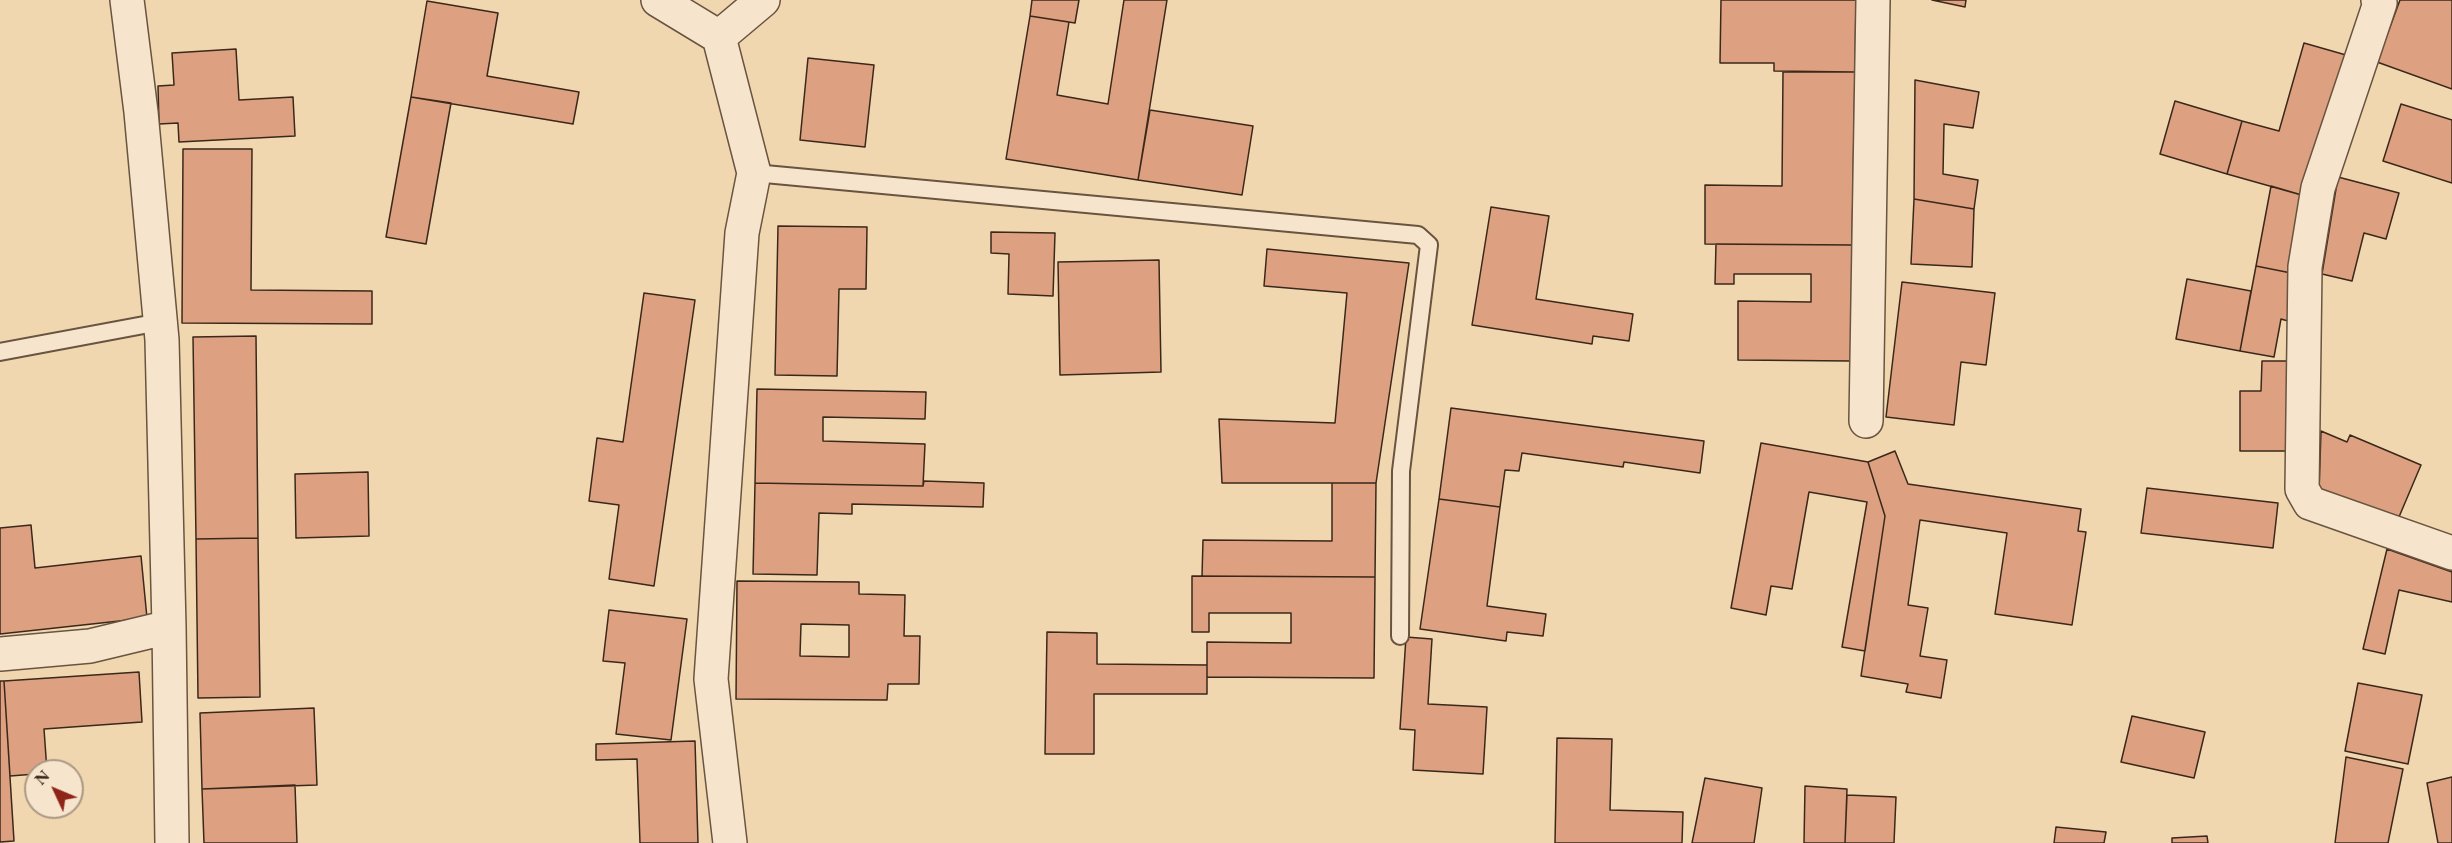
<!DOCTYPE html>
<html>
<head>
<meta charset="utf-8">
<style>
	body { margin:0 }
	#map { position:relative; width:2452px; height:843px; overflow:hidden; background:#f1d7b0; font-family:"EB Garamond",serif }
	canvas { display:block }
	.north { position:absolute; left:24px; top:759px; width:60px; height:60px; box-sizing:border-box; background:#f6e5cc; border:2px solid #ab9985; border-radius:50%; rotate:314deg; font-size:16px; font-weight:700; line-height:24px; text-align:center; color:#3a281a }
	.north::after { content:''; display:block; margin:auto; width:21px; height:27px; background:#8f2418; clip-path:polygon(50% 0,100% 100%,50% 72%,0 100%) }
</style>
</head>
<body>
<div id="map">
<canvas width="2452" height="843"></canvas>
<div class="north">N</div>
</div>
<script>
const ctx = document.querySelector('canvas').getContext('2d');
ctx.lineJoin = 'round';
function paint(path, color) {
  ctx.fillStyle = color;
  ctx.fill(path, 'evenodd');
}
function strokePath(path, color, width, dash) {
  ctx.strokeStyle = color;
  ctx.lineWidth = width;
  ctx.lineCap = dash ? 'butt' : 'round';
  ctx.setLineDash(dash || []);
  ctx.stroke(path);
}
const building = new Path2D(`
	M1032,0H1079L1075,23L1030,16Z
	M1124,0H1167L1138,180L1006,159L1030,16L1069,22L1057,95L1108,104Z
	M1721,0H1856L1855,72L1774,71V63H1720Z
	M1932,0H1966L1965,7Z
	M2400,0H2452V89L2377,62Z
	M427,1L498,13L487,76L579,92L573,124L411,97Z
	M2304,43L2346,55L2305,196L2227,174L2242,121L2279,131Z
	M236,49L239,100L293,97L295,136L179,142L178,123L159,124L158,86L174,85L172,53Z
	M808,58L874,65L865,147L800,140Z
	M1783,72H1855L1852,245L1705,244V185L1782,186Z
	M1915,80L1979,92L1973,128L1944,124L1943,174L1978,180L1974,209L1914,199Z
	M411,97L451,103L426,244L386,237Z
	M2175,101L2242,121L2227,174L2160,154Z
	M2401,104L2452,120V183L2383,161Z
	M1150,110L1253,126L1242,195L1138,180Z
	M183,149H252L251,290L372,291V324L182,323Z
	M2338,177L2399,193L2386,239L2364,233L2352,281L2322,274Z
	M2271,186L2305,196L2291,273L2256,266Z
	M1914,199L1974,209L1972,267L1911,264Z
	M1491,207L1549,216L1536,299L1633,314L1629,341L1593,336L1592,344L1472,325Z
	M778,226L867,227L866,289H839L837,376L775,375Z
	M991,232L1055,233L1053,296L1008,294L1009,254L991,253Z
	M1716,244L1852,245L1851,361L1738,360V301L1811,302V274H1734V284H1715Z
	M1267,249L1409,263L1376,483H1222L1219,419L1335,423L1347,293L1264,286Z
	M1159,260L1161,372L1060,375L1058,262Z
	M2256,266L2296,274L2288,321L2281,319L2274,357L2240,351Z
	M2187,279L2251,291L2240,351L2176,339Z
	M1902,282L1995,293L1986,365L1961,362L1954,425L1886,417Z
	M644,293L695,300L654,586L609,579L619,505L589,501L597,438L623,442Z
	M256,336L258,538L196,539L193,337Z
	M2262,361H2294L2293,451H2240V391H2261Z
	M757,389L926,392L925,419L823,417V441L925,444L923,486L755,483Z
	M1451,408L1704,441L1700,473L1624,462L1623,467L1522,453L1519,471L1505,470L1500,507L1439,499Z
	M2321,431L2347,442L2350,435L2421,465L2396,524L2319,491Z
	M1761,443L1868,462L1885,516L1865,651L1842,647L1867,502L1809,492L1792,589L1771,586L1766,615L1731,608Z
	M1895,451L1908,484L2081,509L2078,531L2086,532L2072,625L1995,614L2007,533L1920,520L1908,605L1928,608L1920,656L1947,660L1941,698L1906,692L1908,684L1861,676L1885,516L1868,462Z
	M368,472L369,536L296,538L295,474Z
	M924,481L984,483L983,507L852,504V514L819,513L817,575L753,574L755,483L923,486Z
	M1332,483H1376L1375,577L1202,576L1203,540L1332,541Z
	M2147,488L2278,503L2273,548L2141,533Z
	M1439,499L1500,507L1487,606L1546,614L1543,636L1507,632L1506,641L1420,629Z
	M31,525L35,568L141,556L147,618L0,634V528Z
	M258,538L260,697L198,698L196,539Z
	M2387,549L2452,572V602L2399,590L2385,654L2363,649Z
	M1192,576L1375,577L1374,678L1207,677V642L1291,643V613H1209V632H1192Z
	M737,581L859,582V594L905,595L904,636H920L919,684H888L887,700L736,699ZM801,624L849,625V657L800,656Z
	M609,610L687,619L671,740L616,734L625,663L603,661Z
	M1047,632L1097,633V664L1207,665V694H1094V754H1045Z
	M1406,637L1432,639L1428,704L1487,707L1483,774L1413,770L1415,730L1400,729Z
	M139,672L142,722L44,729L47,771H36V774L10,776L4,681Z
	M0,681H4L14,841L0,842Z
	M2358,683L2422,695L2408,764L2345,751Z
	M314,708L317,785L202,789L200,713Z
	M2132,716L2205,732L2194,778L2121,762Z
	M1557,738L1612,739L1610,810L1683,812L1682,843H1555Z
	M695,741L698,843H640L637,759L596,760V744Z
	M2346,757L2403,769L2388,843H2335Z
	M2452,777V843H2438L2427,783Z
	M1705,778L1762,788L1754,843H1692Z
	M295,785L297,843H204L202,789Z
	M1805,786L1847,789L1845,843H1804Z
	M1847,795L1896,797L1894,843H1845Z
	M2056,827L2106,832L2104,843H2054Z
	M2207,836L2208,843H2172V838Z`);
paint(building, '#dda081');
strokePath(building, '#3a281a', 1.5);
const service = new Path2D(`
	M754,173L1418,235L1429,245L1401,471L1400,636
	M0,352L160,322`);
const minor = new Path2D(`
	M127,0L141,112L162,340L169,627
	M658,0L719,37L754,173L742,233L711,679L730,843
	M2378,0L2380,3L2318,188L2305,267L2302,489L2310,503L2452,553
	M719,37L763,0
	M1866,421L1873,0
	M0,654L90,646L169,627L172,843`);
strokePath(service, '#685440', 20);
strokePath(minor, '#685440', 36);
strokePath(service, '#f6e5cc', 16);
strokePath(minor, '#f6e5cc', 33);
</script>
</body>
</html>
